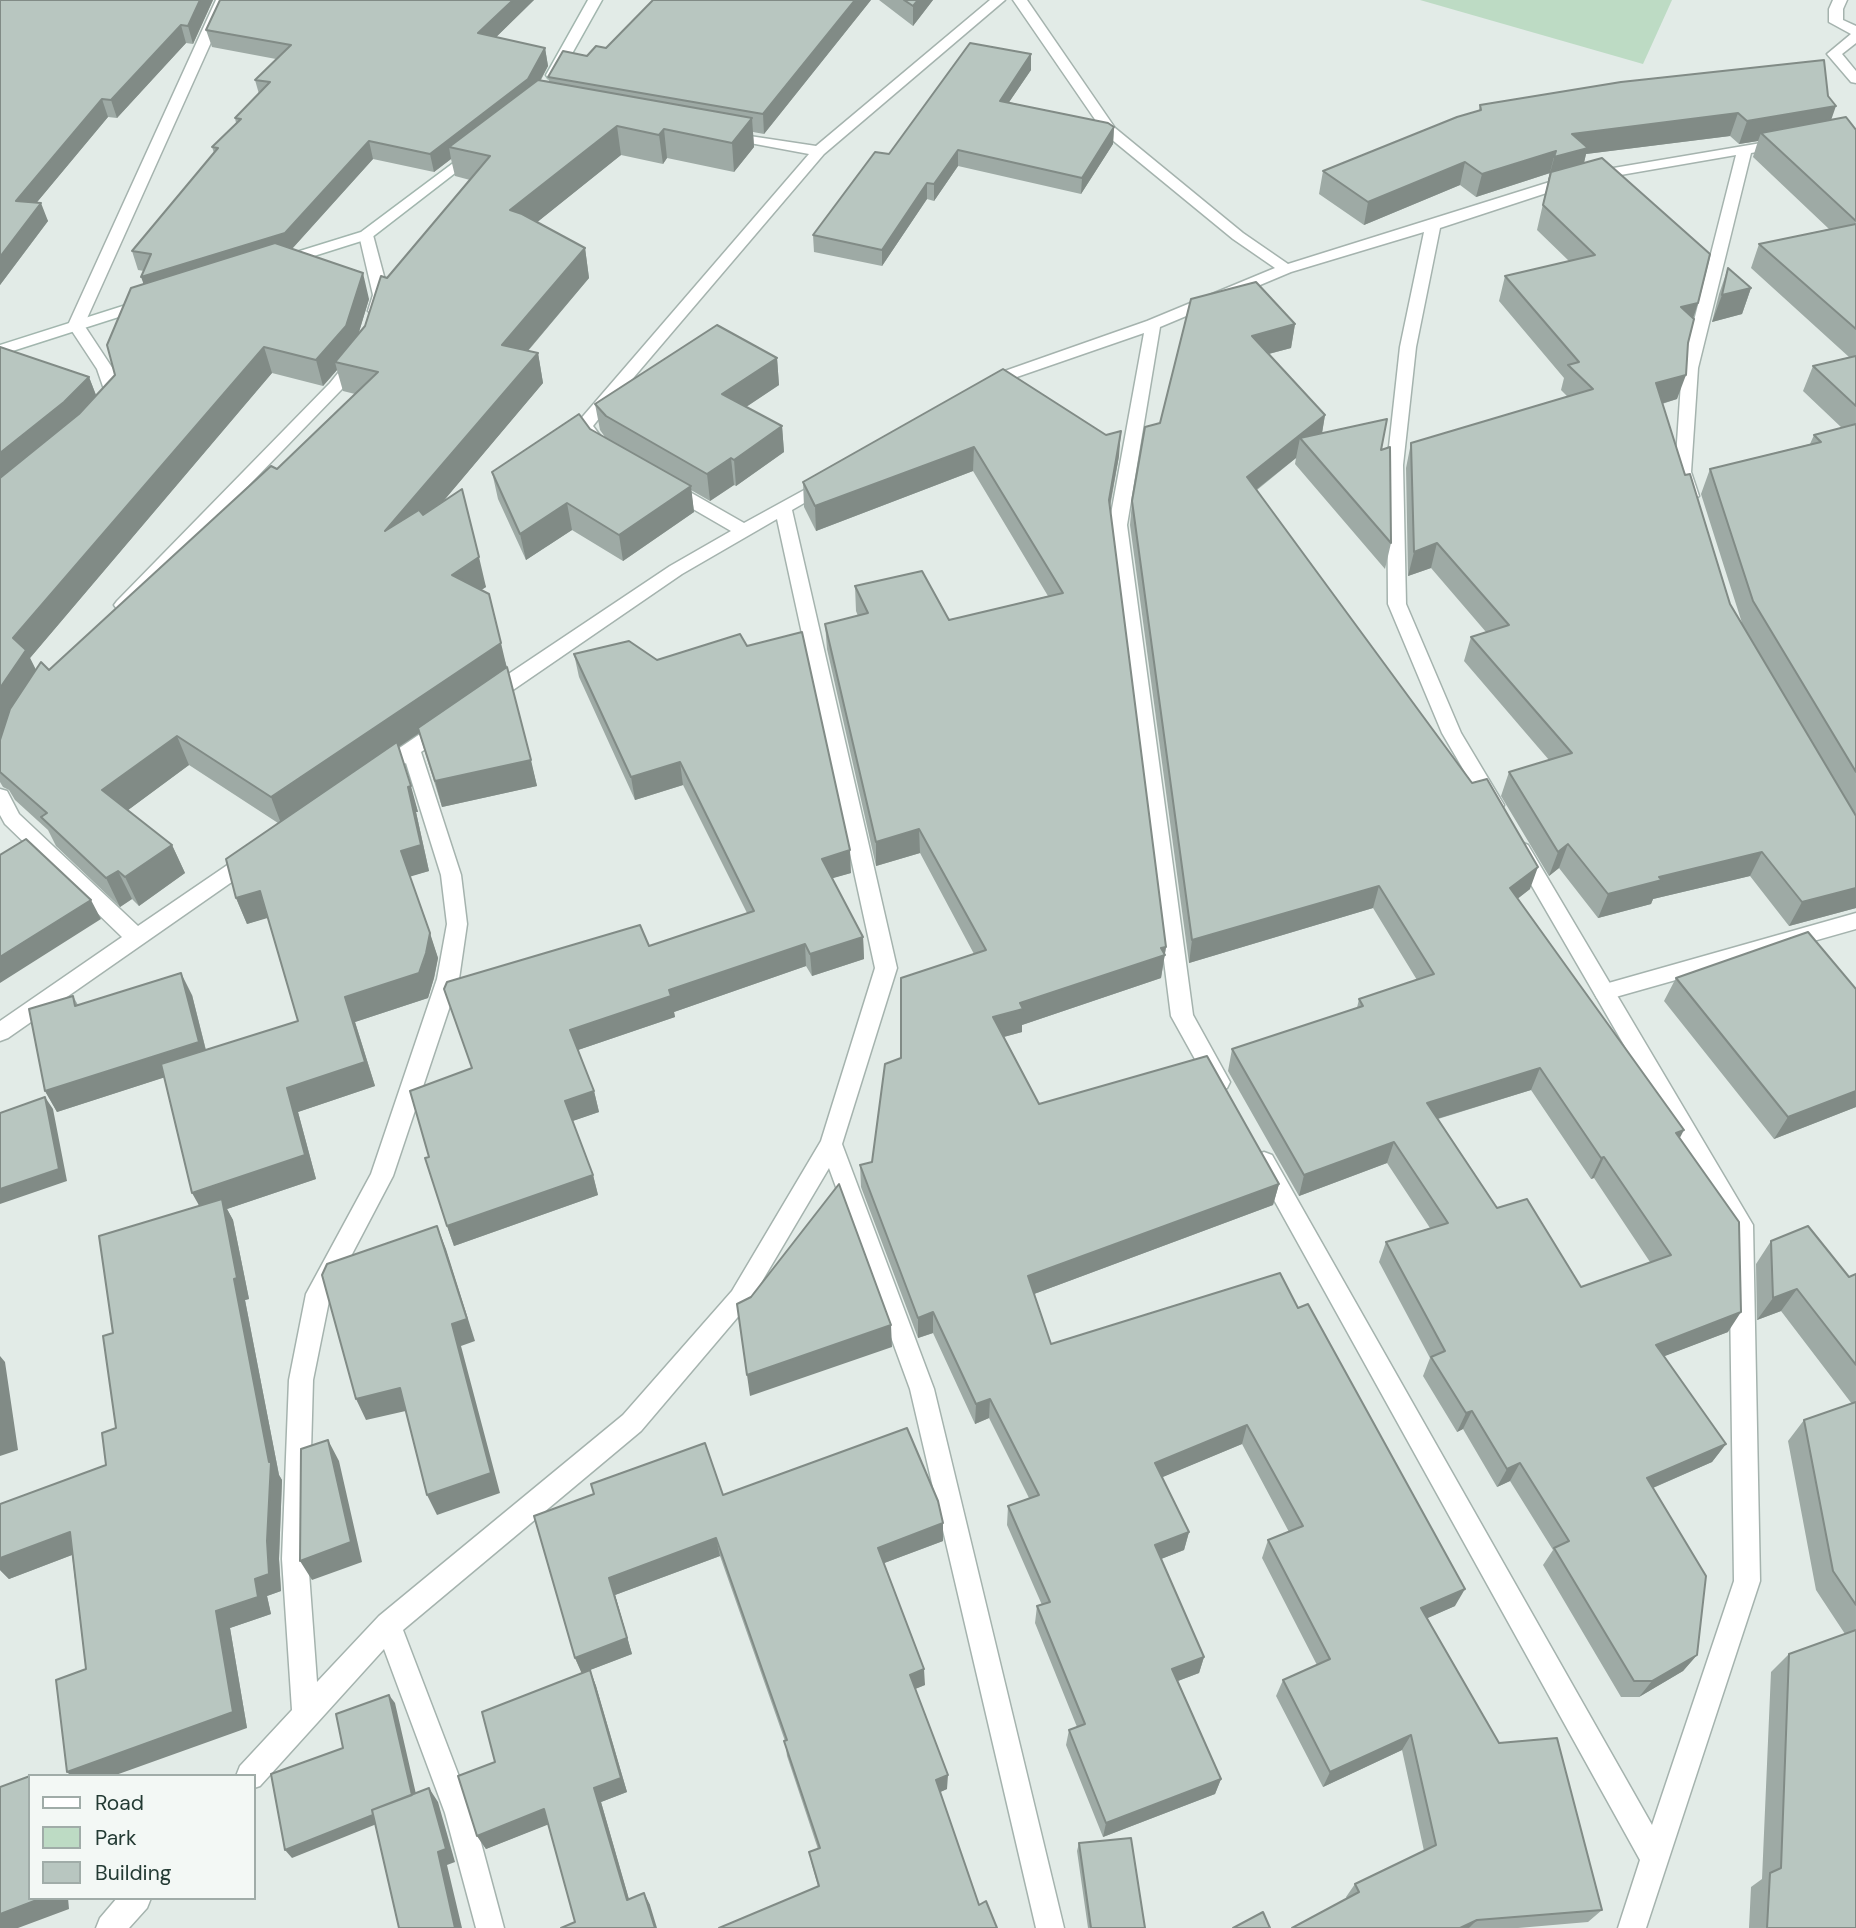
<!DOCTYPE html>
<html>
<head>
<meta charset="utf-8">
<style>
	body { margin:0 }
	#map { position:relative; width:1856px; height:1928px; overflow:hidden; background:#e2ebe7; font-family:"DM Sans",sans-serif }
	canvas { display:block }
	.legend { position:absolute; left:28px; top:1774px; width:228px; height:126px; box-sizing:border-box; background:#f3f8f5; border:2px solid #a0aca8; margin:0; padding:9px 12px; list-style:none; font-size:21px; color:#243b34 }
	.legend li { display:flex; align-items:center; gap:14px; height:35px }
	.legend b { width:35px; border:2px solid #a0aca8 }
</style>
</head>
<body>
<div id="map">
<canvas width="1856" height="1928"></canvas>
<ul class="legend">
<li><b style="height:9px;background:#fff"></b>Road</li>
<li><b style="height:19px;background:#bddbc4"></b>Park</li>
<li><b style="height:19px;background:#b8c6c0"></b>Building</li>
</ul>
</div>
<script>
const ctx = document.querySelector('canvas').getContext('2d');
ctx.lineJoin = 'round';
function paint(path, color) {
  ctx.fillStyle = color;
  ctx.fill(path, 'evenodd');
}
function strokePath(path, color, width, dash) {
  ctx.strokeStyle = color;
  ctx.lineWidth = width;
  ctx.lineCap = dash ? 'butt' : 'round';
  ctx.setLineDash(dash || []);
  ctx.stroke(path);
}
paint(new Path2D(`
	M1420,0H1672L1643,64Z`), '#bddbc4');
const lane = new Path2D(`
	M1856,913V929L1605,1000L1597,998L1594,992L1597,986L1605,984Z`);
const street = new Path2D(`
	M216,0H230L84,325L113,369L123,399L115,409H103L101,405L107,398L97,369L68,325Z
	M990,0H1005L824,154L600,417L593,426L607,445L605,449H593L576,426L578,422L809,154L723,138V132L816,146Z
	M1013,0H1027L1115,128L1243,233L1288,264L1572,175L1785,139L1792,143L1785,147L1751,153L1698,368L1691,472L1699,496L1690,502L1681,496L1675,472L1682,368L1736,155L1580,182L1440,228L1416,347L1403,465L1406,604L1461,733L1504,805L1501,810L1494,812L1487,810L1442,733L1388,604L1387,465L1400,347L1424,232L1291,272L1160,327L1127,525L1193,1015L1230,1082L1227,1088L1219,1091L1211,1088L1171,1016L1109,525L1144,333L1011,379L986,393L978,388L999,373L1147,321L1275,268L1233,239L1105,134Z
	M1833,0H1847L1843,9V20L1856,26V43L1842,54L1856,71V83L1851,82L1827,54L1851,34L1829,22V9Z
	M366,231L373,235L389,295L384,311L376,316L368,311L373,295L359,235Z
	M357,355L365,360L342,389L129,609H117L114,605L117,601L330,383L351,357Z
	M826,478L832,479L835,483L832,487L792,510L897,968L842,1144L934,1389L1064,1928H1036L910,1389L829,1168L748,1305L641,1431L403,1630L473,1813L504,1928H476L445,1813L384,1649L260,1786L254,1788V1776H236L240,1766L292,1710L282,1559L289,1380L306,1294L371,1174L437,979L447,924L441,875L406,763L380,778L373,776L370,771L373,766L439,721H453L456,726L453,731L421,752L461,875L467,924L459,979L393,1176L330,1296L313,1380L308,1559L317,1682L379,1616L623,1415L732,1291L821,1141L875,968L777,519L682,574L494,703H480L478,698L480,693L670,566L731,531L662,491L659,487L662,483H674L744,523Z
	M0,789L7,791L19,814L138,926L245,853L252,850L259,853L262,858L259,863L8,1038L0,1041V1021L122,937L5,824L0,815Z
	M1521,842L1528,845L1753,1225L1760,1581L1646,1928H1618L1640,1860L1253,1162L1256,1155L1264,1152L1272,1155L1652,1825L1734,1581L1729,1226L1511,850L1514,845Z
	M117,1898H151L147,1908L129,1928H96L100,1918Z`);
const secondary = new Path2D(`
	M588,0H602L560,75L553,79L548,78L546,75Z
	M476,146L481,147V153L371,238L279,267L271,262L274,259L361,232Z
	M148,298L156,303L153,306L0,355V345Z`);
strokePath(lane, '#a5b3ae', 3);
strokePath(street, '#a5b3ae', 3);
strokePath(secondary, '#a2b6ae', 3);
paint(lane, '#fff');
paint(street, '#fff');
paint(secondary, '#fff');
paint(new Path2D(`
	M0,0H213L193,44L186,43L117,118L108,117L37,202L48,221L0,285Z
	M220,0H534L496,37L545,48L548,66L541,80L549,81L548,77L587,56L606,48L871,0L764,134L753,132L754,147L734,172L667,158L663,164L621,155L537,222L585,248L589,278L528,351L538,353L543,383L444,500L486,587L481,590L507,667L537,786L442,807L419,733L398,747L418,812H416L429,871L410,876L438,958L434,978L428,998L355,1022L375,1086L298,1112L316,1179L227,1209L233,1220L249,1299L245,1300L279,1475L282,1480L279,1559L281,1591L267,1596L271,1614L230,1628L247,1728L86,1669L72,1555L9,1579L0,1570V1504L106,1465L116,1428L113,1333L199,1206L165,1077L57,1112L45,1091L73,996L78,1005L192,995L206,1050L298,1021L268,917L247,924L236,898L278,823L189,765L128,810L172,845L185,873L139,906L132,899L120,907L56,846L48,830L15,800L9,790L3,787L0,782V740L89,377L96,395L115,375L143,284L144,271L138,270L132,251L214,153L212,147L236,123L235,118L259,94L255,80L276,59L212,47L206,30ZM373,159L434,172L451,159L455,176L470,180L387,278L365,326L358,335L369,299L292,249ZM337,370L343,391L355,394L277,469L49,670H36L30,658L272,373L323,386Z
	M879,0H933L913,26Z
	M1031,54V70L1009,102L1114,127L1113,144L1081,194L958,166L934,201L927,199L882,266L814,252L813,235L889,154Z
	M1621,82L1831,120L1856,130V908L1789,926L1750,876L1653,899L1651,904L1598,918L1559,868L1549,876L1501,796L1509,772L1549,760L1464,661L1471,637L1486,632L1431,568L1408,576L1406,468L1411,443L1568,397L1561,390L1564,378L1499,301L1505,276L1569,261L1537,230L1550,173L1476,197L1460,185L1364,225L1319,194L1323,171L1479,110L1480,105ZM1730,136L1739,144L1758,141L1753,157L1829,229L1759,244L1751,268L1849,357L1813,366L1803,391L1842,428L1814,435L1810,444L1710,469L1701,494L1742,623L1730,604L1685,475L1662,404L1677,399L1693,318L1698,303L1584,163L1586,154Z
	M1728,268L1751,288L1742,314L1712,322L1719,294Z
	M1295,324L1291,348L1269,354L1325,415L1322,433L1381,450L1391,543L1385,569L1295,464L1296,458L1257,490L1530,889L1517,899L1680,1138L1728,1332L1664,1356L1726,1444L1712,1462L1653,1488L1697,1655L1683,1671L1639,1697H1621L1543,1565L1553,1550L1510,1481L1497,1487L1463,1429L1457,1432L1423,1376L1430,1358L1379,1262L1386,1242L1430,1228L1387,1163L1299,1196L1228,1071L1232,1049L1357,1008L1359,999L1417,980L1373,908L1189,963L1130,525L1132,501L1160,423ZM1531,1090L1591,1179L1594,1178L1650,1262L1581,1287L1497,1208L1438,1119Z
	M777,358L779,385L746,407L782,426L784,452L736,486L734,485L710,501L691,490L694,512L623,561L572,530L526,560L498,499L492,472L605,437L600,430L595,404Z
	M1003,369L1119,456L1110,508L1166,947L1161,978L1022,1025V1032L1004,1037L1039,1104L1279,1184L1273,1205L1034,1294L1051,1344L1280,1273L1455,1606L1427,1618L1499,1743L1602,1910L1588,1922L1518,1928H1292L1347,1899L1346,1897L1355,1884L1424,1851L1402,1750L1323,1787L1276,1696L1283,1680L1317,1665L1262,1558L1268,1540L1289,1532L1242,1444L1162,1477L1189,1532L1184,1550L1161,1559L1204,1657L1199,1673L1178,1681L1221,1779L1215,1794L1103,1837L1066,1745L1069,1730L1077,1727L1035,1623L1037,1606L1042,1605L1007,1525L1008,1506L1029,1498L989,1418L975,1424L933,1333L918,1338L861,1187L860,1165L872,1162L901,1058L974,954L920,853L876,866L827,649L825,624L858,616L856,611L855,586L949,620L1048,596L973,471L816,531L804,507L803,482Z
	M574,654L851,873L832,878L863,937L864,959L812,976L806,966L674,1012L675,1017L578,1050L594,1091L599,1112L572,1121L593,1175L598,1195L454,1246L447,1226L429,1157L472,1068L444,989L649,946L747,913L683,785L635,800L579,677Z
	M1676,978L1856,1107L1774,1139L1664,1001Z
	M1771,1241L1849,1277L1856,1274V1928H1749L1751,1887L1762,1879L1771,1672L1789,1654L1845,1634L1816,1590L1788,1441L1804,1420L1852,1404L1781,1311L1757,1320L1756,1264Z
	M723,1495L943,1541L884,1563L925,1685L915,1689L947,1789L940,1792L979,1905L818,1886L812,1865L809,1852L818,1849L787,1756L785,1741L720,1556L615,1595L632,1654L590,1670L596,1686L627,1792L601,1802L629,1900L644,1893L650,1905L575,1922L548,1824L486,1849L477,1836L495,1762L582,1673L575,1658L534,1516Z
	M1079,1843L1145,1928H1088L1077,1851Z`), '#9eaaa5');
paint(new Path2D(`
	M200,0H213L193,44L188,26Z
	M513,0H534L482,51L478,33Z
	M855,0H871L764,134L763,114Z
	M918,0H933L913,26V6Z
	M181,25L186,43L117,118L111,100Z
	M545,48L548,66L531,97L449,147L451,159L434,172L430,154Z
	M1031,54V70L999,117L1000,101Z
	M102,99L108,117L23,219L16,201Z
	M1836,106L1828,129L1761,133L1758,141L1739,144L1747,121Z
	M1738,113L1730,136L1586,154L1582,171L1548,180L1554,157L1572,134Z
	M752,118L754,147L734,172L732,143Z
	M617,126L621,155L515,240L510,210Z
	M1114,127L1113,144L1081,194L1082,178Z
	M664,129L667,158L663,164L659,135Z
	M369,141L373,159L290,251L148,296L141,277Z
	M958,150V166L934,201V184Z
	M1556,151L1550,173L1476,197L1482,174Z
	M1465,162L1460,185L1364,225L1368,202Z
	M927,183V199L882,266V250Z
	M41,203L48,221L0,285V257Z
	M585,248L589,278L508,374L502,345Z
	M363,273L369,299L353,352L335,362L337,370L323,386L316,360Z
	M1751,288L1742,314L1712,322L1722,295Z
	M1698,303L1690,328L1681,307Z
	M1295,324L1291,348L1249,359L1252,336Z
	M264,347L272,373L30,658L39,676L0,738V688L13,638Z
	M538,353L543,383L393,561L385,531Z
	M777,358L779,385L725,421L722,394Z
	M1686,375L1677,399L1647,408L1656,383Z
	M89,377L99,403L0,489V453Z
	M1325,415L1321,439L1300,438L1296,458L1243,500L1247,477Z
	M782,426L784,452L736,486L734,460Z
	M1121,431L1119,456L1106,525L1109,500Z
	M974,447L973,471L816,531L815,506Z
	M731,458L734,485L710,501L707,474Z
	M691,486L694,512L623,561L619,535Z
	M567,503L572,530L526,560L520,534Z
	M1437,543L1431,568L1408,576L1414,552Z
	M479,557L486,587L459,604L452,575Z
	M501,643L508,673L282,826L271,797Z
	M177,736L189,765L116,819L102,790Z
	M531,760L537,786L442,807L435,781Z
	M680,762L683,785L635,800L631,777Z
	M411,786L418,812H416L429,871L409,877L401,851L408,787Z
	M919,829L920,853L876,866V842Z
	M1568,844L1559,868L1549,876L1558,852Z
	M172,845L185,873L139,906L125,877Z
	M850,850L851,873L823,881L822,859Z
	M1762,852L1750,876L1653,899L1651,904L1598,918L1608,894L1659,877Z
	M1538,867L1530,889L1502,911L1510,888Z
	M118,871L132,899L120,907L106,878Z
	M1379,886L1373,908L1189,963L1192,940Z
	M1856,888V908L1789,926L1802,902Z
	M260,891L271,917L247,924L236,898Z
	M91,900L101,919L0,983V957Z
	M430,933L438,958L434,978L428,998L355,1022L375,1086L298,1112L316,1179L227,1209L233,1220L249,1299L245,1300L279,1475L282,1480L279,1559L281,1591L267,1596L271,1614L230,1628L247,1728L113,1776H71L67,1772L216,1611L255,1579L267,1541L269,1462L205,1216L192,1193L287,1088L345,997Z
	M863,937L864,959L812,976L810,954Z
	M805,944L806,966L674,1012L675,1017L575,1051L570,1030L669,990Z
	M1166,947L1161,978L1022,1025V1032L992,1040L993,1017L1020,1003Z
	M181,973L192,995L209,1063L57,1112L45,1091Z
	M1540,1068L1531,1090L1420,1124L1427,1103Z
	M594,1091L599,1112L570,1122L565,1101Z
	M1856,1091V1107L1774,1139L1788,1117Z
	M45,1097L53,1109L67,1181L0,1204V1189Z
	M1684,1130L1673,1151L1676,1133Z
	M1394,1142L1387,1163L1299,1196L1304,1175Z
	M1604,1157L1594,1178L1591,1179L1601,1158Z
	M593,1175L598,1195L454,1246L447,1226Z
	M1279,1184L1273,1205L1026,1297L1028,1276Z
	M437,1226L446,1249L475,1341L461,1346L500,1493L437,1515L427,1495Z
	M1797,1289L1781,1311L1757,1320L1773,1298Z
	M933,1312V1333L918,1338V1318Z
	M1741,1312L1728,1332L1644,1364L1656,1345Z
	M891,1325L892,1347L750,1396L747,1375Z
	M0,1356L5,1362L18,1450L0,1456Z
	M400,1388L410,1410L366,1420L356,1399Z
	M990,1399L989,1418L975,1424L976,1404Z
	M1472,1411L1463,1429L1457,1432L1466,1413Z
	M1247,1425L1242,1444L1151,1482L1155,1463Z
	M328,1440L339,1461L362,1562L312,1580L300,1561Z
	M1726,1444L1712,1462L1634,1496L1647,1478Z
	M1520,1463L1510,1481L1497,1487L1507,1469Z
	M943,1523V1541L879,1565L878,1548Z
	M70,1532L85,1550L9,1579L0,1570V1558Z
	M1189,1532L1184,1550L1151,1563L1155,1545Z
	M716,1538L720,1556L615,1595L632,1654L590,1670L596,1686L627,1792L601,1802L633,1913L627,1900L594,1788L582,1674L575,1658L609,1578Z
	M1465,1589L1455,1606L1412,1625L1421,1608Z
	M1697,1655L1683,1671L1639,1697L1652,1681Z
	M1204,1657L1199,1673L1167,1685L1172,1669Z
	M924,1669L925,1685L910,1691V1675Z
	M389,1695L395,1703L419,1807L292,1858L285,1850Z
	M1411,1735L1402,1750L1323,1787L1330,1772Z
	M948,1775L947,1789L936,1794V1780Z
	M1221,1779L1215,1794L1103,1837L1106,1823Z
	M429,1788L438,1802L455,1862L447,1865L462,1928H455L438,1852Z
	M544,1809L552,1823L486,1849L477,1836Z
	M644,1893L650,1905L657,1928H655Z
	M42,1898H68L69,1909L18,1928H0V1914Z
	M1477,1920L1469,1928H1460Z`), '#818b86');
const building = new Path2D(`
	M0,0H200L188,26L181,25L111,100L102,99L16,201L41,203L0,257Z
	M220,0H513L478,33L545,48L528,79L430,154L369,141L285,233L141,277L151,254L132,251L218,148L212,147L241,119L235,118L270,82L255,80L291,45L206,30Z
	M653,0H855L763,114L548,77L563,51L587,56L596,46L606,48Z
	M904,0H918L913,6Z
	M970,43L1031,54L1000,101L1108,123L1114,127L1082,178L958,150L934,184L927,183L882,250L813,235L875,152L889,154Z
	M1824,60L1828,96L1836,106L1747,121L1738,113L1572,134L1588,148L1554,157L1556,151L1482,174L1465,162L1368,202L1323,171L1457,117L1481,110L1480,105L1621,82Z
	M538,80L752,118L732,143L664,129L659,135L617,126L510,210L522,214L585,248L502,345L538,353L385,531L419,510L423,515L462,489L479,557L452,575L489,594L501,643L271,797L177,736L102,790L172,845L125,877L118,871L106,878L41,817L47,813L0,772V740L10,709L41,662L49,670L271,466L277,469L378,372L335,362L365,326L381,276L387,278L490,156L449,147Z
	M1846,117L1856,130V221L1761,133Z
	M1602,158L1710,254L1698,303L1681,307L1694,319L1688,343L1686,375L1656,383L1685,475L1690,474L1730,604L1856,816V888L1802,902L1762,852L1659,877L1662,880L1608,894L1568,844L1558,852L1509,772L1572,753L1471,637L1509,625L1437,543L1414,552L1411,443L1593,389L1568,365L1579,362L1505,276L1595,255L1543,205L1551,172Z
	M1856,224V329L1759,244Z
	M275,243L363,273L346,326L316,360L264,347L13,638L26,650L0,688V478L79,414L115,375L107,345L131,288Z
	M1728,268L1751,288L1722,295Z
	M1256,282L1295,324L1252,336L1325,415L1247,477L1472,783L1487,779L1538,867L1510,888L1684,1130L1676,1133L1739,1222L1741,1312L1656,1345L1726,1444L1647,1478L1706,1576L1697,1655L1652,1681H1634L1554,1548L1569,1541L1520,1463L1507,1469L1472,1411L1466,1413L1431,1357L1445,1351L1386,1242L1448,1223L1394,1142L1304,1175L1232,1049L1363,1006L1359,999L1434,974L1379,886L1192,940L1132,501L1145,427L1160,423L1191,299ZM1540,1068L1601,1158L1604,1157L1671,1255L1581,1287L1527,1199L1497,1208L1427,1103Z
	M717,325L777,358L722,394L782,426L734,460L731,458L707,474L606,416L595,404Z
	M0,347L89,377L64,402L0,453Z
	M1856,356V406L1813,366Z
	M1003,369L1106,435L1121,431L1109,500L1166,947L1161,948L1165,955L1020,1003L1023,1009L993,1017L1039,1104L1207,1056L1279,1184L1028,1276L1051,1344L1280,1273L1298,1308L1308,1304L1465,1589L1421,1608L1499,1743L1557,1738L1602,1910L1477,1920L1460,1928H1292L1359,1892L1355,1884L1436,1845L1411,1735L1330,1772L1283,1680L1330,1659L1268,1540L1303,1526L1247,1425L1155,1463L1189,1532L1155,1545L1204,1657L1172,1669L1221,1779L1106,1823L1069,1730L1085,1724L1037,1606L1050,1602L1008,1506L1039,1495L990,1399L976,1404L933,1312L918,1318L860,1165L872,1162L885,1064L901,1058V978L986,950L919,829L876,842L825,624L868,613L855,586L922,571L949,620L1063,593L974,447L815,506L803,482Z
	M579,414L590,429L691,486L619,535L567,503L520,534L492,472Z
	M1387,419L1381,450L1390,447L1391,543L1300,438Z
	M1856,424V772L1753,601L1710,469L1821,442L1814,435Z
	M802,632L850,850L822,859L863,937L810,954L805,944L669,990L671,996L570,1030L594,1091L565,1101L593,1175L447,1226L425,1158L429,1157L410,1091L472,1068L444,989L447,982L640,925L649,946L754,911L680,762L631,777L574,654L629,641L657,660L740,634L747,646Z
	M507,667L531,760L435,781L418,728Z
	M397,742L411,786L408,787L421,845L401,851L430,933L426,953L419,973L345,997L365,1062L287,1088L305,1155L192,1193L161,1064L298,1021L260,891L236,898L226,859Z
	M26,839L91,900L0,957V855Z
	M1808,932L1856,989V1091L1788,1117L1676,978Z
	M181,973L199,1042L45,1091L29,1009L73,996L75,1006Z
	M45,1097L59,1169L0,1189V1113Z
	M839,1184L891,1325L747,1375L737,1304L751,1297Z
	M222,1199L237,1278L234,1279L269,1462H271L267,1541L269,1574L255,1579L258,1597L216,1611L233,1712L67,1772L56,1680L86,1669L70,1532L0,1558V1504L106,1465L102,1433L116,1428L103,1336L113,1333L99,1236Z
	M437,1226L467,1319L452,1324L491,1473L427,1495L400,1388L356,1399L322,1275L327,1264Z
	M1808,1226L1849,1277L1856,1274V1365L1797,1289L1773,1298L1771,1241Z
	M1856,1402V1605L1833,1571L1804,1420Z
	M907,1428L938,1501L943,1523L878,1548L924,1669L910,1675L948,1775L936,1780L979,1905L986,1901L997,1928H719L819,1886L809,1852L820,1848L784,1741L787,1740L716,1538L609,1578L627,1638L575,1658L534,1516L594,1494L591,1484L705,1443L723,1495Z
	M328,1440L351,1542L300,1561L301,1449Z
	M1856,1630V1928H1767L1770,1873L1781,1868L1789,1654Z
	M590,1670L621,1778L594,1788L627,1900L644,1893L655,1928H561L575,1922L544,1809L477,1836L458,1776L495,1762L482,1712Z
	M389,1695L412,1795L372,1810L373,1815L285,1850L271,1774L343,1748L336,1714Z
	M30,1776V1898H42L0,1914V1787Z
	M429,1788L446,1849L438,1852L455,1928H399L372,1810Z
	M1131,1838L1145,1928H1091L1079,1843Z
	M1263,1912L1270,1928H1233Z`);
paint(building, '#b8c6c0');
strokePath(building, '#818b86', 2);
</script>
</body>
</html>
